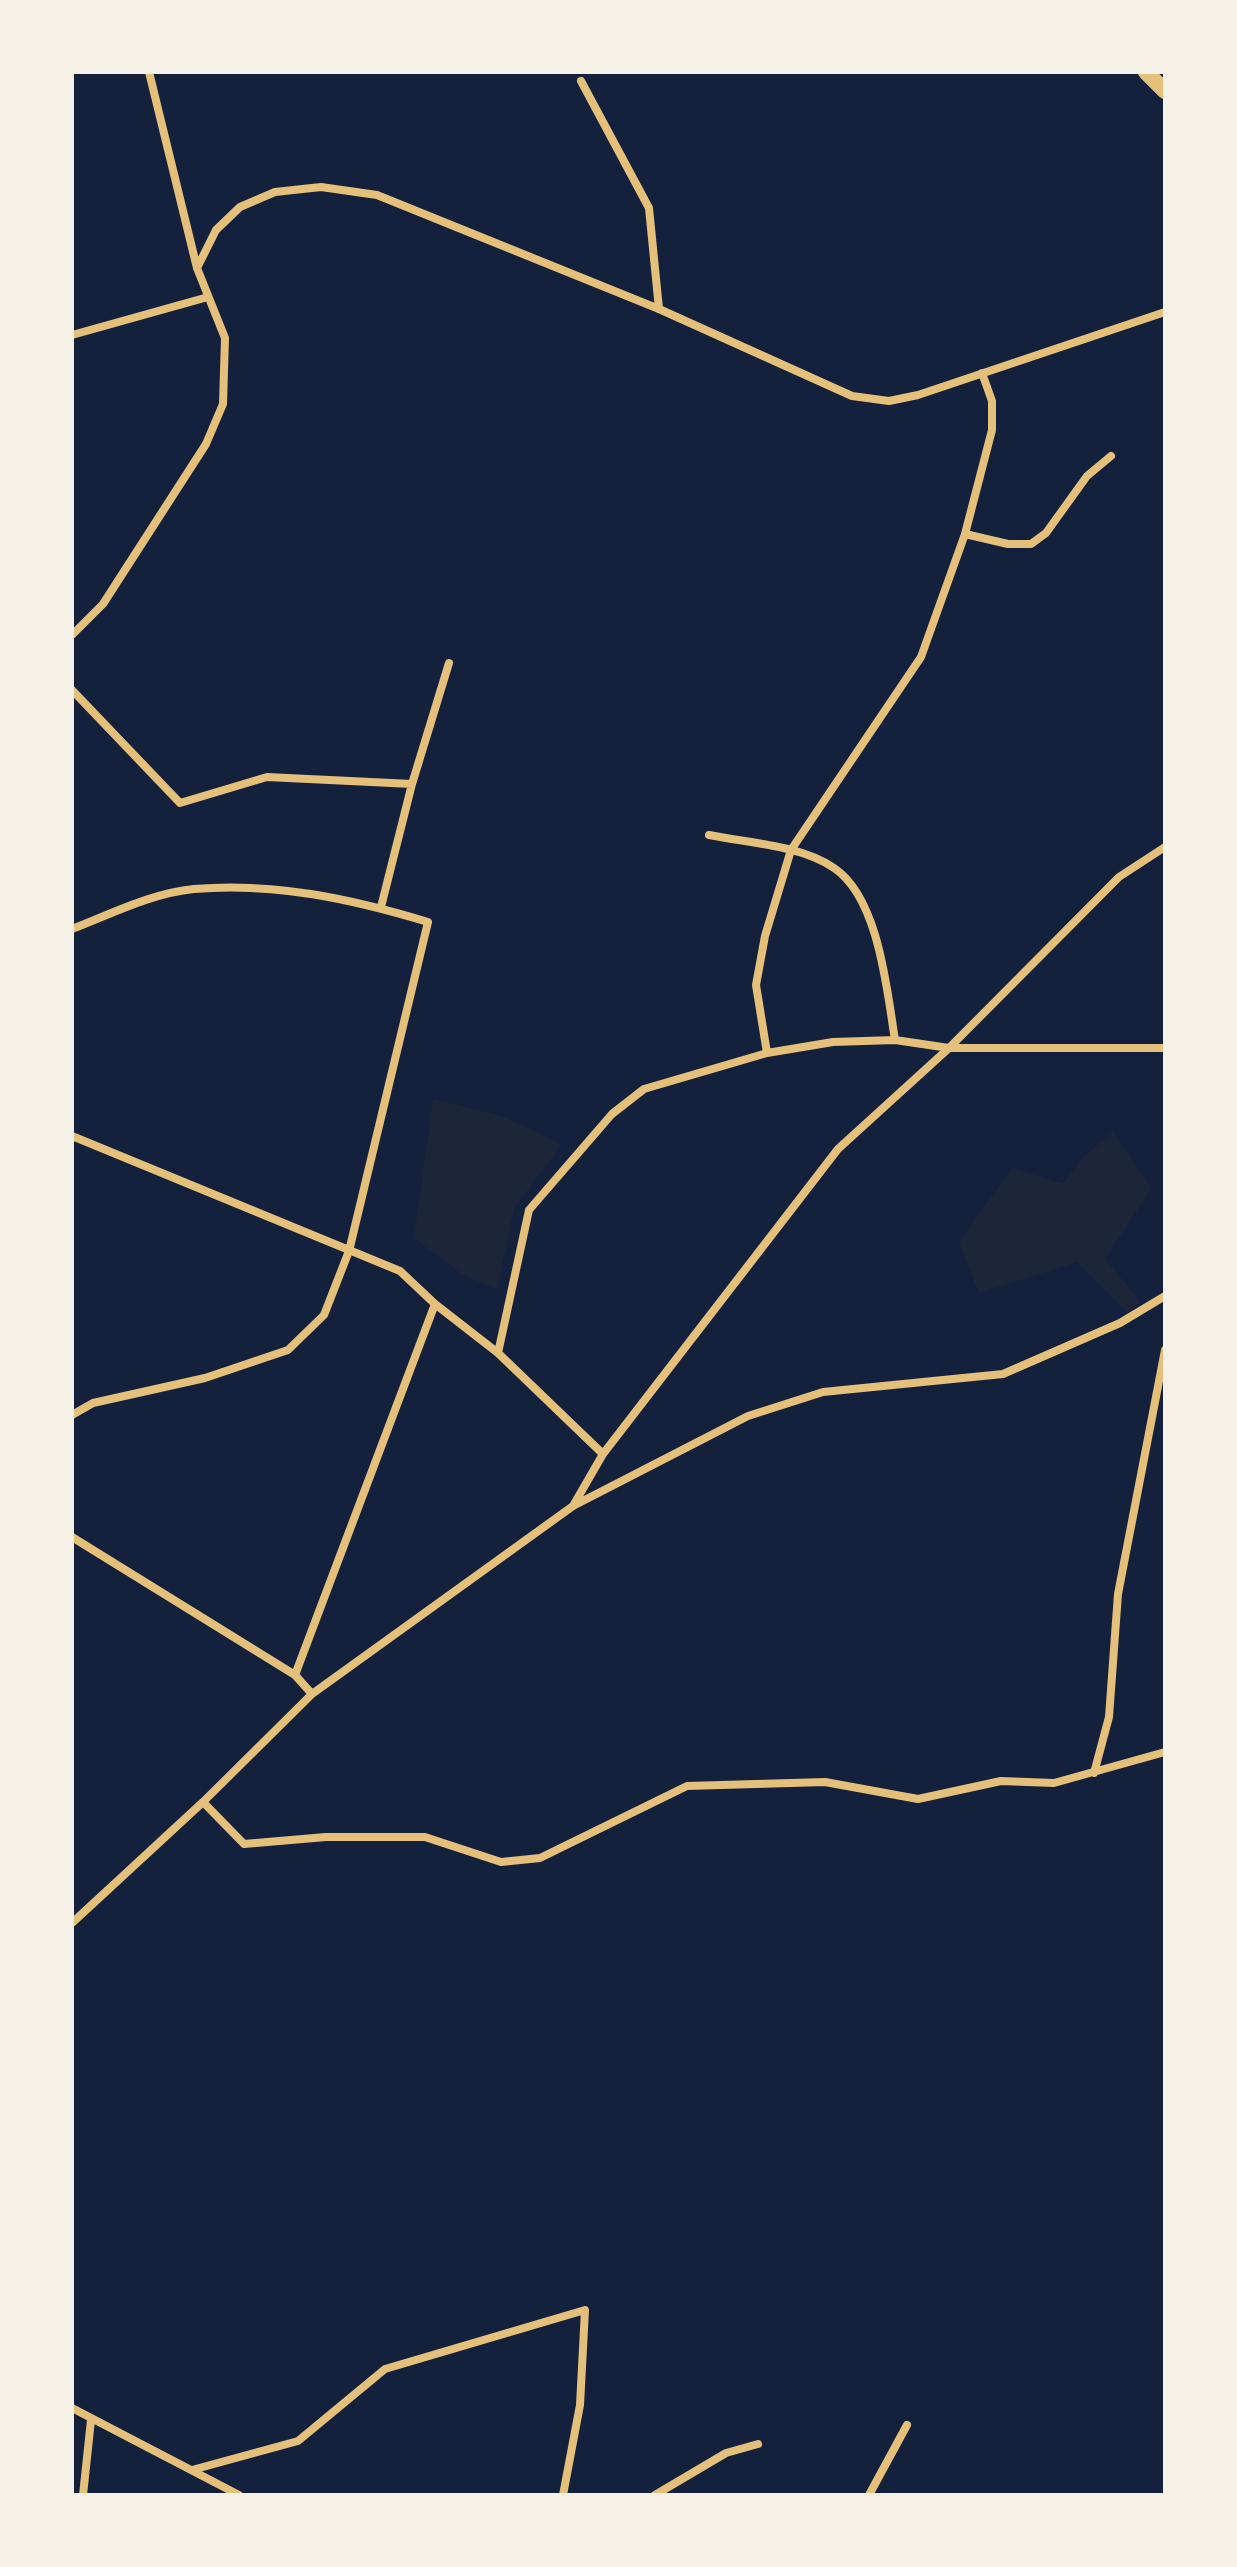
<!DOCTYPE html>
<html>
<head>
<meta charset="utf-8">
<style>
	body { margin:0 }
	#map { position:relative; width:1237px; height:2567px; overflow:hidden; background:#14213d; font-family:Cabin,sans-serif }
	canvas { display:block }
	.frame { position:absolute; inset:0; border:74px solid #f6f1e7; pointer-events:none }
</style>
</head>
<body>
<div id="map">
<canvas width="1237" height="2567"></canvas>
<div class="frame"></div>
</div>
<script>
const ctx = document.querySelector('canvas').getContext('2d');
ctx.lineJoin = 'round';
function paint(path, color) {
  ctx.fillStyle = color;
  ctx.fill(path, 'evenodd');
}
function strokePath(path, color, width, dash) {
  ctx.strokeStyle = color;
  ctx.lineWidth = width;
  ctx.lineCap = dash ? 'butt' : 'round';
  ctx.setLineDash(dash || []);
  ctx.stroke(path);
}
paint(new Path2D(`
	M433,1099L501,1116L562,1144L514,1208L497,1290L462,1274L414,1238Z
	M1113,1132L1151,1189L1105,1259L1141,1302L1127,1312L1077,1262L979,1293L959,1242L1012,1168L1063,1184L1083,1157Z`), '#1d2539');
strokePath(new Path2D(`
	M581,81L649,208L659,309
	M197,268L216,230L240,207L275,192L321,187L377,195L659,309L852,396L889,401L918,395L1165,312
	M72,335L208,297
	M965,534L1008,544H1031L1046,533L1087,476L1111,456
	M72,635L103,604L206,444L223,404L225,338L197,268L149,72
	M72,690L180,803L267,777L412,784
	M709,835C749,843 800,845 834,868C879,898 887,991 895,1040
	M381,907L412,784L449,663
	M72,929C111,914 152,893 194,889C274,882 352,899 428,922L349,1251L324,1315L288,1350L205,1378L93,1403L72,1415
	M767,1053L756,985L765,936L791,850L921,657L965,534L992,430V401L982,373
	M72,1136L400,1271L435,1304L498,1353L603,1454
	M498,1353L529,1210L612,1114L644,1089L767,1053L833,1042L895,1040L949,1048H1165
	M573,1506L603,1454L838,1149L949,1048L1119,877L1165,847
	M72,1537L295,1675L312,1694
	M295,1675L435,1304
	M1094,1773L1109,1717L1118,1594L1165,1350
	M203,1802L244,1844L326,1837H425L501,1862L540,1858L687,1786L825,1782L918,1799L1001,1781L1054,1783L1165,1752
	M72,1923L203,1802L312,1694L573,1506L748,1416L823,1392L1003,1374L1120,1323L1165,1296
	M72,2408L239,2495
	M192,2470L298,2441L385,2369L585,2310L580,2405L563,2495
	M83,2495L91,2420
	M655,2495L726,2453L758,2444
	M869,2495L907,2425`), '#e5c07b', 8);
strokePath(new Path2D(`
	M1146,72L1165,91`), '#e5c07b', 16);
</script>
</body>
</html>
